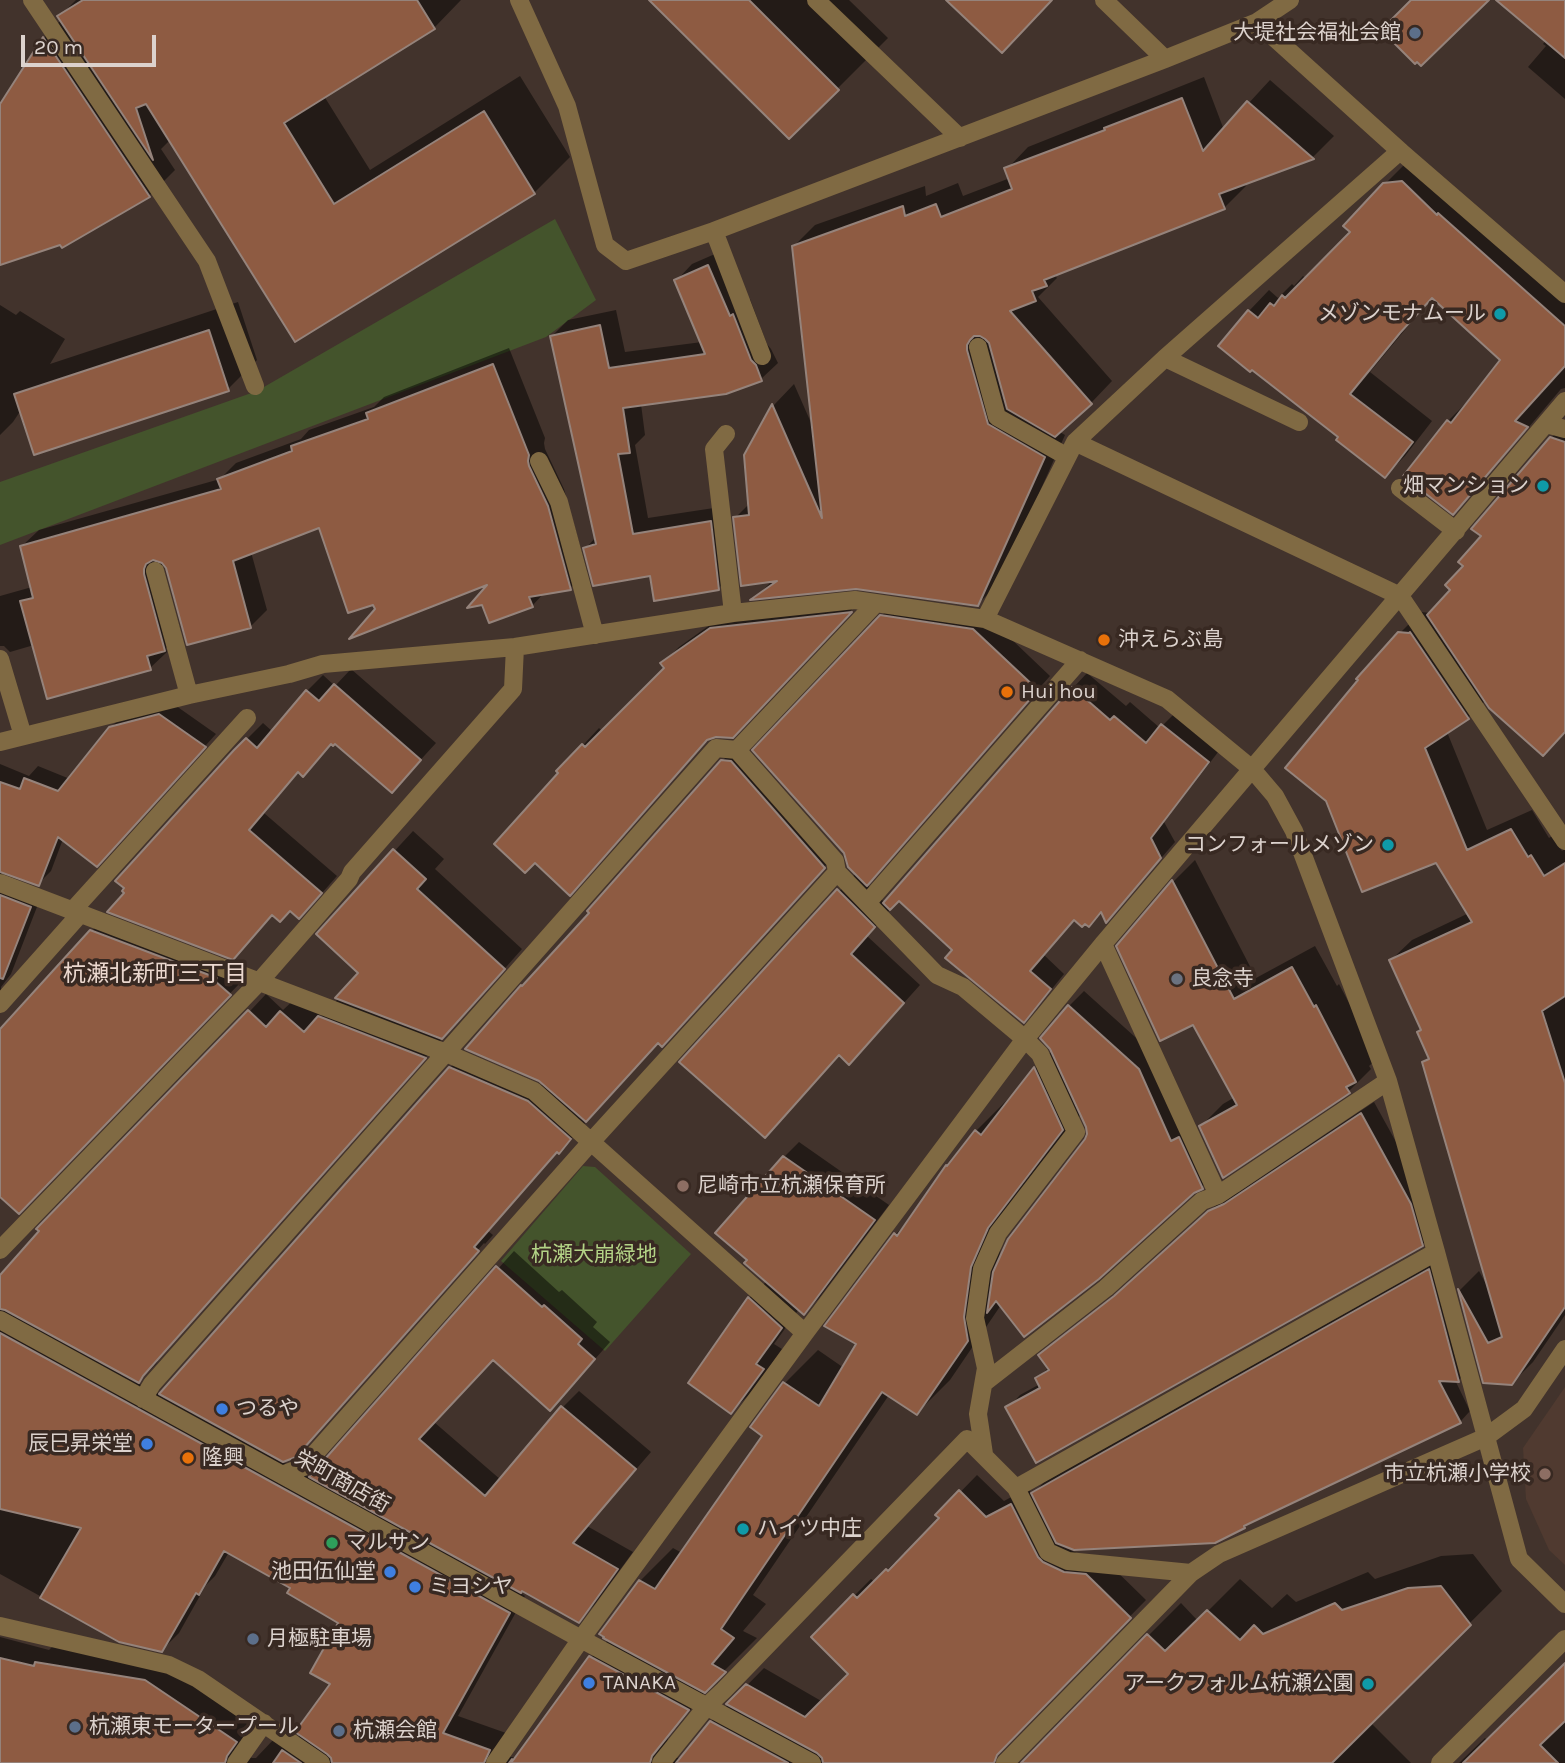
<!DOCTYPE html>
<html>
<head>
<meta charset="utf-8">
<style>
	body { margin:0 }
	#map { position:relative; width:1565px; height:1763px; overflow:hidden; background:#42332c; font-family:Karla,sans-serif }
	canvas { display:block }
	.scale { position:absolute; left:21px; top:35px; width:135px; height:32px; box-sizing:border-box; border:4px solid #dcd2cd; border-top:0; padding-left:9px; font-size:21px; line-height:24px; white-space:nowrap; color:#dcd2cd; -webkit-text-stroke:5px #382922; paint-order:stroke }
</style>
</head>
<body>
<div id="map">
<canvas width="1565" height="1763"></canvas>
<div class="scale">20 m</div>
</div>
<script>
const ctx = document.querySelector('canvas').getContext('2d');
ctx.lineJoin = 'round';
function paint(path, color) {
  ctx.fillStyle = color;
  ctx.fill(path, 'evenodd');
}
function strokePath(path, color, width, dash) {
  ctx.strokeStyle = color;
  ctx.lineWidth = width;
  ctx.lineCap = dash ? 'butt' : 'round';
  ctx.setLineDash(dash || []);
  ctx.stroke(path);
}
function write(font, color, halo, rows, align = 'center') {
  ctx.font = font + ' Karla,"Noto Sans JP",sans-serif';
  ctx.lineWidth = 7;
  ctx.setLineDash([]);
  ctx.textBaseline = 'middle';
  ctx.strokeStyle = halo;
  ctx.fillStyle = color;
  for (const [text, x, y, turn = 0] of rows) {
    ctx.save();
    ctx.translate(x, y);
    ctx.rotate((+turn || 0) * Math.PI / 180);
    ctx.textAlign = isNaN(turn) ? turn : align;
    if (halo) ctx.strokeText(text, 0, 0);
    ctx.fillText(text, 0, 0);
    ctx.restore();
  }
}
paint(new Path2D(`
	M1565,1387V1565L1549,1550L1526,1499L1523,1448Z`), '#503a30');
paint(new Path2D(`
	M555,219L596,300L546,337L0,545V482L257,391Z
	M583,1166L595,1167L691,1254L605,1351L501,1261Z`), '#44542c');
paint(new Path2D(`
	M76,0H461L434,28L324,96L370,170L520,76L570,157L534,193L296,340L170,140L161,149L175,170L149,196L63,246L61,243L0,263V107L44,38L61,20L59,17Z
	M652,0H849L888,38L789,137Z
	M1503,0H1565V99L1528,67L1546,46L1543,44L1546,40Z
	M1204,77L1224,130L1270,80L1334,136L1313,157L1244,183L1246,186L1224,208L1055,275L1057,278L1038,297L1112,381L1091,403L1058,431L1065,435L999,583L977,605L856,587L755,598L773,580L735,518L750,503L746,455L774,405L794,384L812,425L793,247L815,225L925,186L926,196L958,183L963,196L1010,178L1007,169L1028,147Z
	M1406,163L1565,288V388L1561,389L1474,492L1453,512L1448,421L1468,401L1503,359L1433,296L1370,372L1432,421L1405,456L1385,476L1340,437L1249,311L1269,290L1278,298L1292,284L1294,286L1303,276L1307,279L1352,232L1385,184Z
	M724,250L746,301L750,299L767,344L771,349L778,363L761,379L641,404L645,435L635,445L648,518L727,506L734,572L718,589L652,574L585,549L596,537L552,336L568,320L616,310L625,352L702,342L676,281L692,264Z
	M238,302L257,360L228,389L21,410L13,422L0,435V305L16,315L20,311L65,339L50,364Z
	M509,348L545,438L544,443L545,449L564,489L587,571L570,588L545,592L532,606L493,581L377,609L320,526L251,552L267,610L250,627L168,567L160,558L181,633L166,648L167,652L150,668L34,645L10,652L4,646H0V596L32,587L22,546L39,530L220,479L236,463L301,439L309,430L374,407L384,397Z
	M1565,424V731L1486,700L1468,718L1447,732L1487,830L1532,810L1549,838L1552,836L1562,851L1565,848V1315L1533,1362L1512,1383L1485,1382L1460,1290L1479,1271L1486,1284L1488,1283L1424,1063L1430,1056L1423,1029L1391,960L1412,940L1469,913L1436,861L1400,633L1421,612L1430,613L1453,590L1483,536L1551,438Z
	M895,603L987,616L1050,676L867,884L885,903L1073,688L1087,673L1126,706L1130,702L1160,728L1177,711L1222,747L1164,822L1175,842L1120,906L1106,920L1102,911L1075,919L1044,955L1064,974L1038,1006L1023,1021L954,950L899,899L867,936L920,985L866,1045L840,1054L765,1136L682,1062L856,873L881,616Z
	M857,604L745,722L710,738L586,877L559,771L599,728L603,732L666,668L663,663L679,647L728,612Z
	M351,669L436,743L392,791L335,742L332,743L303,774L300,771L264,813L337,876L315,901L291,909L273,914L249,941L247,739L263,723L273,732L307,691L323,675L335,686Z
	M172,703L216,734L109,852L63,839L51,871L38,884L0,871V764L29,776L38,766L70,779L110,728L123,715Z
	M735,748L836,854L674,1032L658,1041L584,1122L585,1123L574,1136L558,1150L488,1231L493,1235L485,1244L484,1243L295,1456L281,1461L310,1478L514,1251L559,1292L562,1290L597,1322L593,1327L610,1342L566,1392L493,1358L434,1422L501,1480L563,1407L579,1391L651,1452L587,1526L633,1552L595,1604L579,1621L522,1589L519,1592L525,1596L458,1716L506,1733L505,1755L515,1758L591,1657L609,1639L640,1581L673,1548L682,1553L764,1435L785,1383L818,1350L844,1368L859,1344L895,1235L911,1218L976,1131L1009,1098L1011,1099L1035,1068L1053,1050L1043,1038L1069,1006L1084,991L1154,1054L1217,1172L1202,1187L1001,1305L950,1380L917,1413L889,1395L753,1595L766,1604L743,1631L757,1638L703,1692L704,1693L668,1738L666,1749L671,1756L678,1758L683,1756L711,1722L764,1668L823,1702L851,1674L813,1637L871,1579L875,1582L904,1553L906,1555L941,1518L938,1515L977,1475L1004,1501L1028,1488L1032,1495L1044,1482L1440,1260L1469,1369L1459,1380H1455L1470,1411L1460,1422L1249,1522L1244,1527L1215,1541L1066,1548L1081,1555L1103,1558L1146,1600L986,1763H0V1637L49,1650L53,1646L162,1664L252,1724L246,1755L252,1758H256L274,1739L290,1745L301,1734L332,1683L340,1622L292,1587L229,1552L215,1576L206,1585L179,1633L162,1650L120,1640L0,1574V1278L266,994L283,1010L298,996L321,1016L339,998L360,973L318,934L413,831L444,859L435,869L522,949L461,1018L440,1040H441L160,1357L156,1364L137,1383L161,1395L450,1068L465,1052L549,1088L591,913L722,761ZM1082,1113L1089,1134L999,1259L1003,1233L1020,1193Z
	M1195,860L1256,978L1315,946L1337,986L1339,984L1378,1058L1369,1066L1371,1069L1348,1092L1201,1126L1223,1104L1235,1097L1194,1022L1118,946L1174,881Z
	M0,872L8,881L42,894L11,974L1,987L2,996L0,1002Z
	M104,918L242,981L19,1212L0,1195V1031Z
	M1374,1102L1423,1191L1434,1232L1422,1245L1008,1408L1020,1395L1040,1384L1037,1379L1049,1367L1040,1356L1053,1343L1128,1284L1223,1199L1239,1192Z
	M799,1142L889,1205L819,1298L804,1313L799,1309L774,1344L782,1349L751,1393L731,1412L749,1298L767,1281L784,1157Z
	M1473,1554L1502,1591L1370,1722L1411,1763H1080L1122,1662L1181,1603L1198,1621L1240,1579L1272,1608L1287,1594L1296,1602L1368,1572L1375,1579L1441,1556Z
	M1565,1665V1763H1459L1485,1738L1487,1740Z`), '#0007');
const building = new Path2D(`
	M83,0H417L435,29L284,123L334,204L484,111L535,194L295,342L146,104L136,108L153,160L57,16Z
	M649,0H749L839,90L789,139Z
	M946,0H1052L1002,53Z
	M1411,0H1489L1421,66L1417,62L1415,64L1381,30Z
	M1496,0H1565V58Z
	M43,37L150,197L62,248L60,245L0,265V104Z
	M1182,98L1203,151L1247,101L1314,159L1219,194L1225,209L1044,280L1047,286L1032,291L1036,301L1010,311L1092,404L1055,437L1007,409L989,343L985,339L980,336H974L970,340L967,345V350L988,424L1045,457L978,606L856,589L750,600L777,581L741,586L733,517L749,515L744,455L772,404L822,518L792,246L903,206L905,216L936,204L941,217L1012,189L1004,168L1105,130L1104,128Z
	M1402,181L1437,215L1438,213L1565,326V366L1515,421L1528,427L1453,515L1403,476L1447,420L1451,423L1500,360L1432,298L1400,333L1350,394L1413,442L1385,478L1336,440L1338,437L1252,370L1250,372L1218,346L1248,310L1258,318L1270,303L1274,306L1282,295L1285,298L1350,232L1343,226L1383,183Z
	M708,265L730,316L733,314L751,360L756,365L762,381L726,394L623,408L630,453L618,454L633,534L711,521L719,590L654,601L650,576L593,586L583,548L596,544L550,336L600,325L609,368L705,354L674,280Z
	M209,330L229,391L34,455L14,394Z
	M493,364L529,455L528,461L529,466L548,506L571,590L529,597L533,607L489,623L482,605L467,608L487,585L349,639L375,609L373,605L348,613L319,528L233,561L251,628L187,645L166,568L162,563L153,560L146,564L144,569V574L165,651L147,656L151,670L47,699L20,601L33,598L20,546L221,489L217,479L292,451L291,446L368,419L366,413Z
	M1550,437L1565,442V732L1543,756L1489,708L1427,615L1450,590L1445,585L1463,566L1458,562L1481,536L1471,529Z
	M852,612L733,738L716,737L707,740L570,896L535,863L525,873L494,844L558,773L556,771L582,744L585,747L664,668L660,663L710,628Z
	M880,615L973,629L1038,690L867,886L848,867L844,853L752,750Z
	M1398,632L1409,633L1410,632L1469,719L1425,748L1467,850L1511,829L1528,857L1531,855L1544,876L1565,863V996L1542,1011L1565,1083V1307L1512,1385L1483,1383L1458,1289L1488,1343L1502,1337L1422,1062L1429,1059L1417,1032L1421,1030L1389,960L1472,922L1436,863L1362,892L1326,801L1285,768L1358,680L1356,679Z
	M334,684L421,760L392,793L335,744L333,746L331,744L303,777L298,772L249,830L322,893L299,919L290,911L280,922L272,915L233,960L107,912L124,893L122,891L124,888L115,881L234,750L246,738L257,748L306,690L319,701Z
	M1072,687L1110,720L1114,716L1146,743L1161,724L1209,762L1151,838L1161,858L1106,923L1101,912L1089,927L1085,924L1082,927L1074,920L1030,971L1051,989L1024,1023L945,958L952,950L899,901L890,910L883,903Z
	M159,714L206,747L97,867L58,837L39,886L0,872V782L20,789L24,778L58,791L109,727Z
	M721,760L731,761L825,868L662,1047L658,1043L586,1122L539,1081L465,1049L521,985L522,986L589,913L587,911Z
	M393,849L426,879L417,889L505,969L442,1039L335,998L358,973L316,934Z
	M1172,880L1234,999L1292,967L1314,1007L1316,1005L1356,1082L1346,1087L1350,1093L1223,1178L1199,1126L1237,1105L1193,1025L1160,1041L1116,946Z
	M837,889L875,927L851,954L904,1003L849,1065L839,1055L765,1138L679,1062Z
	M0,895L31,907L3,979L0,978Z
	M90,930L217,978L215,981L231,995L19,1214L0,1197V1029Z
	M1068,1005L1139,1069L1171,1141L1179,1137L1203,1189L1194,1193L1099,1279L1024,1337L996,1301L987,1313L993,1272L1008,1239L1085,1139L1087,1134L1086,1127L1050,1049L1040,1038Z
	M248,1010L266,1027L280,1011L304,1032L318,1016L426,1058L143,1376L139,1383L5,1310L0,1309V1275L39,1231L36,1229Z
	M449,1067L528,1101L571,1139L559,1154L557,1152L474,1247L479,1251L296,1457L283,1462L159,1394Z
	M1034,1067L1063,1130L988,1228L971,1267L964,1317L968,1341L917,1415L882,1392L721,1629L734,1638L712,1664L726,1672L705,1693L603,1638L604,1637L599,1634L639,1580L655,1589L762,1436L750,1427L783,1382L819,1406L856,1344L824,1326L894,1233L897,1236L946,1165L947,1166L975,1130L981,1135Z
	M1361,1113L1411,1204L1423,1246L1036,1463L1005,1407L1040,1388L1035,1378L1049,1370L1038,1355L1114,1296L1208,1211L1224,1204Z
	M783,1156L875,1220L804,1315L744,1263L747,1260L715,1233Z
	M496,1266L542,1307L544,1305L582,1339L578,1344L595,1359L550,1411L493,1360L419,1439L485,1496L561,1406L636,1469L573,1543L618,1569L579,1623L522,1591L521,1593L309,1477Z
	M1429,1269L1459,1382L1439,1381L1461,1423L1244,1526L1245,1528L1215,1543L1074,1550L1056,1543L1031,1493Z
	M748,1297L782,1328L756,1364L764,1369L731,1414L688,1383Z
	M0,1333L510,1613L443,1733L490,1750L484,1763H332L331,1758L327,1754L295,1732L330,1684L310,1673L338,1623L287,1593L290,1588L224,1551L199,1595L196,1593L162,1652L119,1642L40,1598L81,1528L0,1509Z
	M959,1490L986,1517L1011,1504L1038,1557L1043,1562L1064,1572L1086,1574L1131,1618L997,1755L994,1763H823L822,1758L817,1753L726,1704L746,1684L805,1717L848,1674L811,1637L853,1594L857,1598L886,1569L888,1571L939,1518L935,1515Z
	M1441,1586L1471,1625L1332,1763H1021L1147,1634L1165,1651L1207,1610L1240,1640L1254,1625L1263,1634L1335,1603L1342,1610L1408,1588Z
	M589,1656L689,1710L652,1756L650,1763H509L512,1759L511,1763Z
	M0,1658L34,1666L35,1662L145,1680L237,1742L227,1756L225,1763H0Z
	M1565,1663V1721L1540,1745L1558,1763H1463Z
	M710,1721L788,1763H676Z
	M282,1750L301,1763H273Z`);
paint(building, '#8e5b42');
strokePath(building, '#95837b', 2);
strokePath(new Path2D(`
	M32,0L207,261L255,386
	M519,0L567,106L605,245L626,261L714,231L1165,59L1257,22L1290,0
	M816,0L960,138
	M1104,0L1165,59
	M1400,151L1565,294
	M714,231L762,356
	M978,347L997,417L1066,456
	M1165,358L1299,422
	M1546,424L1565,429
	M726,434L714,449L733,613
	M1075,442L1400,596L1565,841
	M539,461L559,502L595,635
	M1400,488L1456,531
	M155,571L189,695
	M985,619L1075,442L1165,358L1400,151L1257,22
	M0,659L23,736
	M0,742L189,695L289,674L323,664L515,647L733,613L855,600L985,619L1167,699L1252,769L1275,796L1294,831L1388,1081L1436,1252L1519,1559L1565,1604
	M737,750L835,861L837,872L937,975L963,987L1025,1039L1040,1054L1076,1132L998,1233L982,1269L975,1318L986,1368L978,1414L984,1454
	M0,883L446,1053L534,1091L805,1333
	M867,903L1080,660
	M73,910L247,718
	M1103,944L1218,1195
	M0,1004L81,913
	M0,1250L259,982L349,879L352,872L513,689L515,647
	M0,1320L581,1639L812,1763
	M984,1383L1106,1288L1202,1201L1218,1195L1388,1081
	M143,1399L152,1384L716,748L737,750L876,603
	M282,1475L303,1467L591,1142L837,872
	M1016,1488L1436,1252
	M0,1626L169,1665L198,1679L321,1763
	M236,1763L264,1723
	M495,1763L581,1639L805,1333L1025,1039L1103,944L1565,401
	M661,1763L707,1706L724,1690L967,1439L1016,1488L1048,1552L1068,1561L1191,1573L1219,1554L1486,1437L1524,1409L1565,1349
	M1005,1763L1191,1573
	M1440,1763L1565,1639`), '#806a43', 18);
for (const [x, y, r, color] of [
	[1415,33,7,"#5c6f8a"],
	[1500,314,7,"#0f9aa8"],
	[1543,486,7,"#0f9aa8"],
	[1104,640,7,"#e8710a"],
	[1007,692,7,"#e8710a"],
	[1388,845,7,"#0f9aa8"],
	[1177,979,7,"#6b7280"],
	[683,1186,7,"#8d6e63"],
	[222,1409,7,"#3f7fe0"],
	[147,1444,7,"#3f7fe0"],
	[188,1458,7,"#e8710a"],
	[1545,1474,7,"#8d6e63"],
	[743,1529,7,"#0f9aa8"],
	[332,1543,7,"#2e9e5b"],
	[390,1572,7,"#3f7fe0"],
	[415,1587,7,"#3f7fe0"],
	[253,1639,7,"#5c6f8a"],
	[589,1683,7,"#3f7fe0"],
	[1368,1684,7,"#0f9aa8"],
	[75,1727,7,"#5c6f8a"],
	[339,1731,7,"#5c6f8a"]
]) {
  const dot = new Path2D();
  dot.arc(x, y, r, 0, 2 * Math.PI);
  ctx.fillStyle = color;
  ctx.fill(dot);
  strokePath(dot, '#382922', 2.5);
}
write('21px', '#dcd2cd', '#382922', [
	["大堤社会福祉会館",1401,33,"right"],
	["メゾンモナムール",1486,314,"right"],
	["畑マンション",1529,486,"right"],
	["沖えらぶ島",1118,640],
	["Hui hou",1021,692],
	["コンフォールメゾン",1374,845,"right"],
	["良念寺",1191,979],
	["尼崎市立杭瀬保育所",697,1186],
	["つるや",236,1409],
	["辰巳昇栄堂",133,1444,"right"],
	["隆興",202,1458],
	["市立杭瀬小学校",1531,1474,"right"],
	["ハイツ中庄",757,1529],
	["マルサン",346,1543],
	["池田伍仙堂",376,1572,"right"],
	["ミヨシヤ",429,1587],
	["月極駐車場",267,1639],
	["TANAKA",603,1683],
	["アークフォルム杭瀬公園",1354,1684,"right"],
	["杭瀬東モータープール",89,1727],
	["杭瀬会館",353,1731]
], 'left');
write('21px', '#b3d386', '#382922', [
	["杭瀬大崩緑地",594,1255]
]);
write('21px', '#dcd2cd', '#382922', [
	["栄町商店街",342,1482,29]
]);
write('23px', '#ebd8cf', '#382922', [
	["杭瀬北新町三丁目",155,974]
]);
</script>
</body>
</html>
